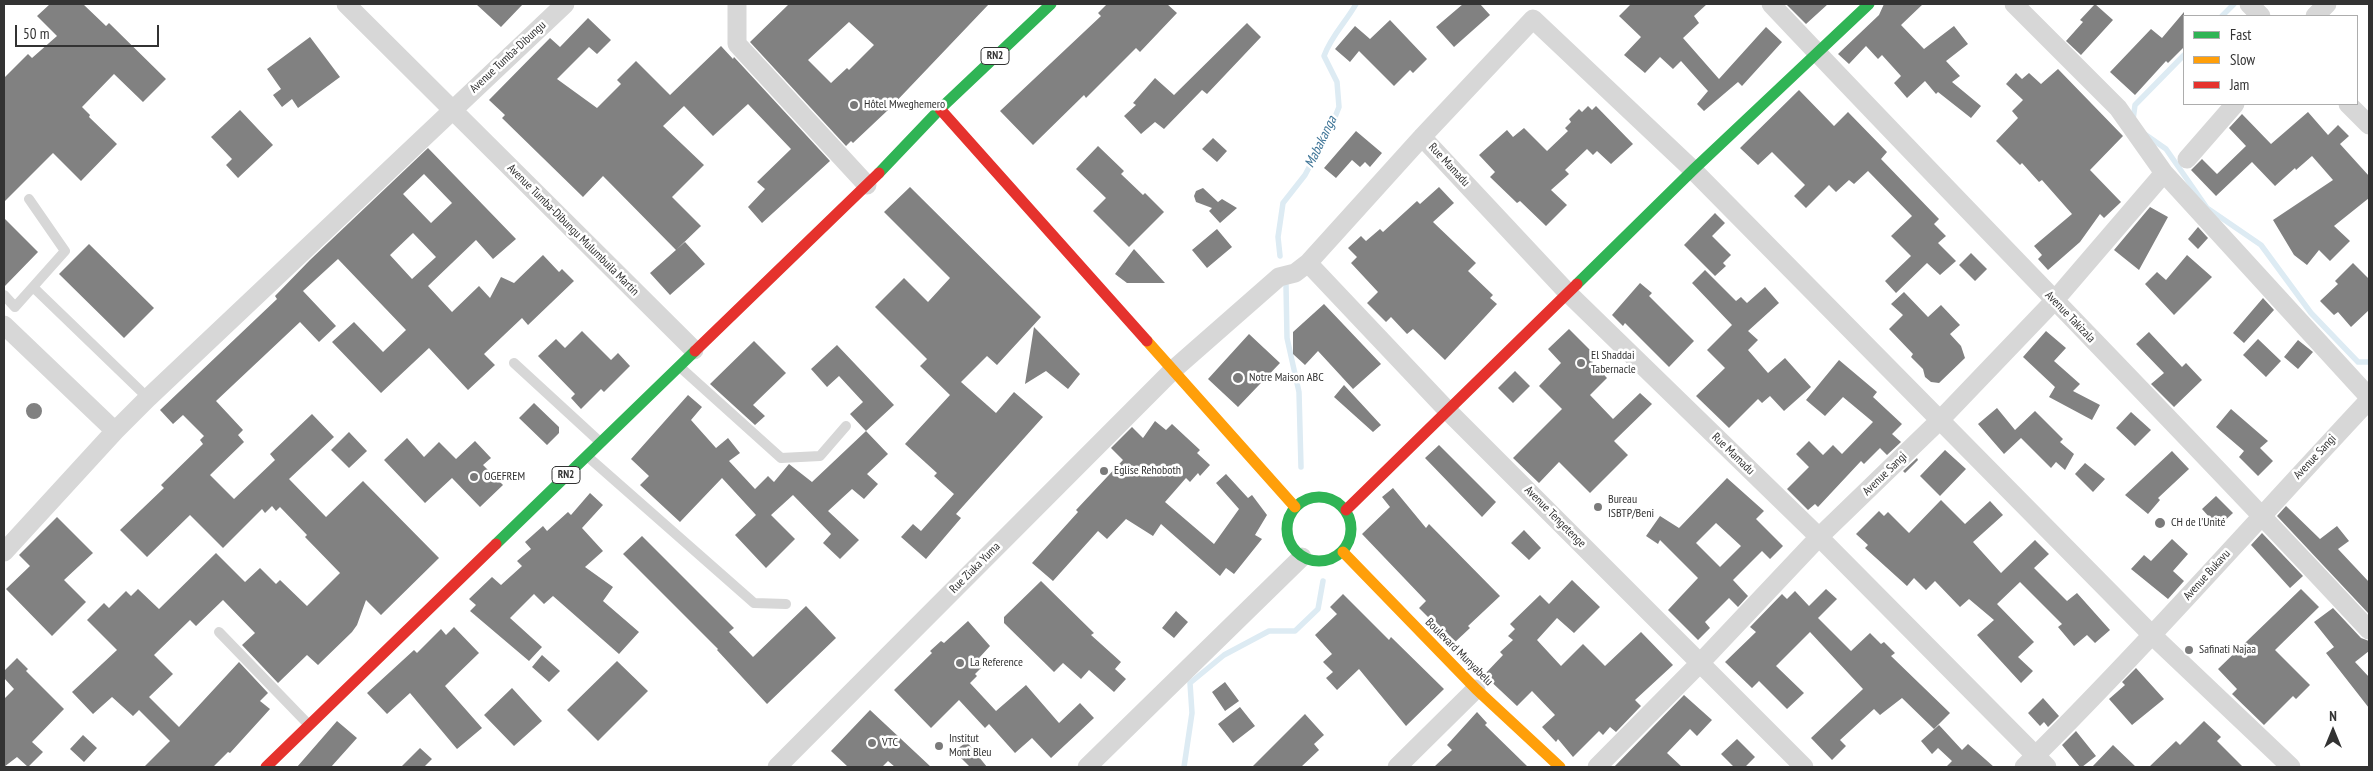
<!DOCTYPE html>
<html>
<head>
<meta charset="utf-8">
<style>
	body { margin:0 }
	#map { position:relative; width:2373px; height:771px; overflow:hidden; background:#fff; font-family:"PT Sans Narrow",sans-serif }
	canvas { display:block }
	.frame { position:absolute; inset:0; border:5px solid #333; pointer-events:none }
	.legend { position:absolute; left:2183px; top:15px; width:175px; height:90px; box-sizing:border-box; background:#fff; border:1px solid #adadad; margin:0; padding:6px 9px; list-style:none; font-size:15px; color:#333 }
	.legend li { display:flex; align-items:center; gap:10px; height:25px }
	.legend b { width:25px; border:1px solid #adadad }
	.north { position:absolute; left:2308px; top:706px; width:50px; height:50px; -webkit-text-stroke:4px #fff; paint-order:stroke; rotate:0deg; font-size:14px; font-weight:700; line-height:20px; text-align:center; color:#333 }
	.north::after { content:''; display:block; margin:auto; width:18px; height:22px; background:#333; clip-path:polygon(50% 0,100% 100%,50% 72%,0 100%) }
	.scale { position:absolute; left:15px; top:25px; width:144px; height:22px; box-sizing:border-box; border:2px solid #333; border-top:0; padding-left:6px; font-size:15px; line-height:18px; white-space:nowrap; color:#333; -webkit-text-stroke:4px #fff; paint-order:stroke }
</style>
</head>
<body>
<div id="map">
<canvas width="2373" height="771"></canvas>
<div class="frame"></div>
<ul class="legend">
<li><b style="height:6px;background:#30b455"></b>Fast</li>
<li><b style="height:6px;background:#ff9f0a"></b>Slow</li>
<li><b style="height:6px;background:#e5322d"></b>Jam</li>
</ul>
<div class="north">N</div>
<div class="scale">50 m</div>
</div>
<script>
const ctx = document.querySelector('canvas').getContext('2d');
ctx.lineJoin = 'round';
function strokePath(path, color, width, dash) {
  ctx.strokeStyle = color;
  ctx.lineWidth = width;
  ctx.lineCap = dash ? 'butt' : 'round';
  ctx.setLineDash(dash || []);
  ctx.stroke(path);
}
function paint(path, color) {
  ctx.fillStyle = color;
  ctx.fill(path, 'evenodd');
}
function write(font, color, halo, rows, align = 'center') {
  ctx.font = font + ' "PT Sans Narrow",sans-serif';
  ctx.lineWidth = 5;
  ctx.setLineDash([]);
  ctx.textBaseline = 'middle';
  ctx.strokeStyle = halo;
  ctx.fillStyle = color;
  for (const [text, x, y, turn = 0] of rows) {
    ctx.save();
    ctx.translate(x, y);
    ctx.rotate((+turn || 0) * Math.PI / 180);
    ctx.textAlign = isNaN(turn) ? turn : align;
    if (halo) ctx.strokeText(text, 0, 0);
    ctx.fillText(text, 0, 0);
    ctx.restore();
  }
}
strokePath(new Path2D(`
	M2222,16L2234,4
	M2133,120L2135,105L2184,55
	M2146,135L2166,149L2207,208L2261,245L2311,313L2358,362H2369
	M1280,256L1278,237L1283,203L1305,175L1333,122L1339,107L1337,82L1324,56C1331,36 1346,22 1356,4
	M1286,285L1287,338L1299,392L1301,467
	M1184,767L1192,713L1190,683L1224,655L1269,631H1295L1318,609L1323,581`), '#ddebf3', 5.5);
paint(new Path2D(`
	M50,4H83L106,26L109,23L166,79L143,102L114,74L82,107L90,115L89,117L117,144L81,181L53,153L4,202V78L28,54L32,58L57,36L37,16Z
	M476,4H523L501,27Z
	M789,4H989L888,110L853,143L851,141L846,146L750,42ZM849,22L874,45L849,70L847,68L831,83L808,60Z
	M1107,4H1167L1177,13L1140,52L1136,48L1086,98L1084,95L1033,145L1000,111L1101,16L1098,13Z
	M1463,4H1480L1490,15L1454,47L1436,27Z
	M1631,4H1707L1694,16L1699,23L1683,38L1719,79L1766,27L1782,42L1742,86L1738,82L1704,111L1697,104L1708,91L1681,61L1673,69L1660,57L1645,73L1624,55L1641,37L1619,16Z
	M1786,4H1828L1806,24Z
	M1884,4H1923L1901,25L1924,49L1954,26L1968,44L1946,61L1960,76L1952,82L1981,106L1971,118L1938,92L1936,94L1925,81L1907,98L1894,83L1901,76L1882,55L1878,59L1866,46L1849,64L1838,54L1879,15Z
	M2095,4L2113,20L2081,55L2066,41L2083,22L2080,20Z
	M2184,12V47L2168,63L2166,61L2135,95L2110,72L2151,29L2162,38Z
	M588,18L611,40L597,54L589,47L557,79L597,108L621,84L617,80L636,61L670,95L721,46L733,59L734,57L830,161L762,223L748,207L765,189L757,182L791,149L748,104L713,136L684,106L663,126L704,165L672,197L701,226L676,250L603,176L583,197L502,118L505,115L489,100L550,38L560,47Z
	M1390,20L1427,59L1413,73L1410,70L1394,86L1359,51L1350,62L1335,49L1355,26L1370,39Z
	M1247,23L1261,37L1207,94L1202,90L1164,129L1155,122L1141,134L1124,116L1136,105L1133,103L1155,78L1174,95Z
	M310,37L340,77L298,108L292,99L282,107L273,95L281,89L267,69Z
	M2058,69L2123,136L2090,170L2121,202L2104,218L2100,214L2080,242L2048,270L2038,259L2042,255L2034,246L2072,214L2042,180L2039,182L2022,163L2020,165L1996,141L2018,118L2012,111L2023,100L2006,84L2016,73L2022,79L2029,73L2041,84Z
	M1799,90L1834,126L1848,112L1887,152L1881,159L1939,219L1934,224L1946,236L1938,243L1956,261L1940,275L1927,263L1896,293L1885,281L1911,256L1891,236L1912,216L1868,171L1854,184L1849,180L1836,192L1829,185L1806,208L1794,196L1805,185L1772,152L1758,165L1740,148Z
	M1588,106L1592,110L1596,106L1633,144L1611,164L1597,151L1593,155L1587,149L1565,170L1569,174L1551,190L1567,205L1546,226L1520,201L1517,203L1490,177L1495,172L1479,155L1507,130L1513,137L1524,128L1547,151L1568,131L1565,128L1571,122L1569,119L1579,109L1582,112Z
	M240,110L273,145L238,178L226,165L232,159L211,137Z
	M2308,112L2328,135L2338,125L2349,136L2340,144L2369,176V198L2334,226L2350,241L2330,261L2319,250L2307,265L2294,255L2273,220L2333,180L2312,156L2296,170L2295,168L2275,186L2252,162L2216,196L2191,170L2202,159L2217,174L2246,146L2229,128L2242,114L2271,144Z
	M1356,131L1382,153L1370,167L1365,162L1360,167L1352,160L1336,178L1324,168Z
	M1213,138L1227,151L1217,162L1202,149Z
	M1098,146L1124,171L1121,174L1143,195L1145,193L1164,212L1129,247L1093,211L1106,198L1076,169Z
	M428,148L516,239L493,259L476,240L428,286L452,312L479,286L490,298L501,277L514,283L543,255L559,272L562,269L574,281L528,325L522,318L484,354L495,365L468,390L429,348L381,393L332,342L354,322L383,352L406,330L338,259L303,291L336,326L319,342L300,322L216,401L243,430L238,435L244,442L210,475L234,499L275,460L270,454L312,414L334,437L289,479L326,517L363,481L439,558L381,615L366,600L357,625L352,632L318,665L307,655L278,683L242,645L255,633L223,600L196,626L190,620L154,655L173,674L149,697L179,727L239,662L268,693L260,701L270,709L230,753L228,752L213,767H144L170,741L139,710L133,716L112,697L93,714L72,692L117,650L87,620L104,603L109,608L126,591L131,596L138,589L159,609L216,553L245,582L260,568L276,584L280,580L307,606L340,573L305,537L307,535L280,507L276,511L272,506L265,513L262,509L223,548L190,515L147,557L120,530L164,488L161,485L203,444L200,440L204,436L183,415L173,424L160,410L277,299L275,296L310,260ZM424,174L452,203L431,223L403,194ZM413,233L436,257L412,279L390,255Z
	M910,187L1041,317L997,365L987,356L961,382L996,413L1014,392L1043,417L956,514L961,518L926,559L901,537L913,524L921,531L954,494L934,476L937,473L905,444L950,395L920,366L927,359L875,307L904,278L928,302L950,278L884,212Z
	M1439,187L1454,203L1433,222L1476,263L1468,271L1493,295L1490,298L1497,304L1445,360L1413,329L1407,334L1391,317L1386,322L1367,303L1378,292L1351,263L1357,257L1348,248L1361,236L1366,241L1380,229L1383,232L1417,201L1420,204Z
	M1203,188L1218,202L1222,199L1237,208L1220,223L1209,211L1212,208L1196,202L1194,196L1196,191Z
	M2150,207L2168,217L2139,270L2114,250Z
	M1715,213L1725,223L1712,236L1731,255L1723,263L1726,266L1715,276L1684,245Z
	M4,218L38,252L4,287Z
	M2198,227L2208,238L2198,249L2188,239Z
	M1217,229L1232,247L1207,268L1192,250Z
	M685,242L705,264L670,295L650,273Z
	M89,244L154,308L124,338L59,274Z
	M1134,249L1165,283H1127L1115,274Z
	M1971,253L1987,269L1975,281L1959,265Z
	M2187,255L2212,277L2174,315L2145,284L2157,272L2166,280Z
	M2353,263L2369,279V310L2351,327L2338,312L2334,315L2320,301L2338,284L2335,281Z
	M1705,270L1736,301L1741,297L1747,303L1765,287L1779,303L1748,331L1758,340L1748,350L1768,373L1785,358L1811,387L1784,411L1770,396L1762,403L1758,399L1729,428L1696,396L1725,368L1707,350L1732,325L1692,283Z
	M1640,283L1652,293L1649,296L1694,341L1669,367L1625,323L1623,326L1612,315Z
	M1904,292L1928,317L1941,305L1960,325L1950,334L1961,346L1965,358L1939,383L1931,382L1925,377L1923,369L1911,357L1913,354L1889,329L1903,315L1891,304Z
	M2263,298L2274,310L2244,343L2233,333Z
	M1324,304L1381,364L1353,389L1318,351L1305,365L1293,354V332Z
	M1034,327L1080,374L1068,389L1046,371L1025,384Z
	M1569,329L1597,357L1592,362L1607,378L1590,395L1613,419L1640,393L1652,404L1614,441L1628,455L1590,493L1559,462L1539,483L1513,458L1562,409L1539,386L1561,363L1548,349Z
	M582,331L611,360L618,353L630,366L604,392L601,389L581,409L571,398L575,394L538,356L556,339L565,348Z
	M2046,331L2066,348L2054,361L2080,384L2073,391L2100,405L2092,420L2049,397L2055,387L2023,357Z
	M2149,332L2182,367L2186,363L2202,380L2174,407L2151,384L2164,373L2136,344Z
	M1249,334L1280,363L1238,407L1208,379Z
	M2258,339L2281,361L2266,377L2243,355Z
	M2298,340L2313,352L2298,369L2284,357Z
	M754,341L786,373L753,405L765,416L755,425L710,384Z
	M837,345L894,405L866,431L850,414L863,402L839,376L827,387L811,369Z
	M1839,360L1877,392L1873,397L1902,424L1892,434L1901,442L1887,455L1880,448L1864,464L1861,461L1818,507L1815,504L1808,510L1787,489L1809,467L1796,454L1809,441L1823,455L1833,445L1842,454L1873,422L1843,397L1825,416L1806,400Z
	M1515,371L1530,386L1513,403L1498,388Z
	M1344,385L1381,425L1373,432L1334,397Z
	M688,395L702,407L691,420L716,448L728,438L740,453L729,461L755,489L768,476L774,482L789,464L812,482L866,431L888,454L867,474L878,484L864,499L852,489L828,511L859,540L840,559L823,543L831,534L793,495L771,515L795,539L766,568L735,535L756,515L722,478L680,522L640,485L649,476L631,459Z
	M26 411a8 8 0 1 1 16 0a8 8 0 1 1-16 0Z
	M534,403L559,427V433L547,445L519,418Z
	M1997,408L2015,430L2035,411L2063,439L2060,442L2074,454L2065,470L2056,462L2051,468L2021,438L2004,454L1978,424Z
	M2231,409L2268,441L2260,448L2273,461L2258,476L2239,457L2244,451L2216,427Z
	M2131,412L2151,430L2135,446L2116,428Z
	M1155,421L1166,430L1172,424L1200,450L1197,453L1210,465L1200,476L1198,473L1190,482L1186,478L1165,502L1214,544L1239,509L1216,483L1226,474L1248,498L1252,495L1267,515L1255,535L1262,539L1234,574L1226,568L1220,576L1161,524L1153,536L1126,519L1107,539L1098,531L1053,581L1032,563L1078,512L1076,510L1123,460L1111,448L1132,427L1143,438Z
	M349,432L367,451L349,468L331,450Z
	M407,438L424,457L439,442L456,459L475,441L491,458L483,465L503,485L480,507L452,478L425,503L384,460Z
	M1439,445L1496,502L1482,517L1425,458Z
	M1945,450L1966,469L1940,496L1920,476Z
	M2172,451L2189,469L2158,498L2160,500L2148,514L2125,495Z
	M1917,458L1918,460L1905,473L1903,471Z
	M2085,463L2105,479L2093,492L2075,474Z
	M1727,478L1764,511L1756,519L1783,546L1770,559L1762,551L1733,580L1748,596L1738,607L1729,598L1705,622L1710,628L1698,640L1668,610L1698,578L1660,540L1658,544L1646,536L1660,516L1679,528ZM1716,523L1741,546L1720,567L1696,543Z
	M1393,488L1426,528L1429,524L1500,596L1468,626L1470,628L1454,643L1419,608L1426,601L1362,534L1390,507L1382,497Z
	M590,493L603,505L582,528L603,551L585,567L613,587L603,601L639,632L619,654L553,596L544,604L534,594L510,618L542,647L529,661L470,611L476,605L469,599L492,577L501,585L522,566L517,561L531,549L525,542L543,526L547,531L568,512L571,515Z
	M2216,496L2233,513L2218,527L2202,509Z
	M1941,500L1965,524L1990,501L2003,515L1973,542L2001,573L2035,540L2049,554L2034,568L2067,601L2077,593L2110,630L2095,643L2087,635L2074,646L2058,627L2062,624L2020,582L1997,604L2034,642L2018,657L2033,671L2021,683L1977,635L1994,620L1969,599L1960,607L1935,581L1926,590L1914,578L1907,586L1865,548L1868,545L1856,534L1879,511L1884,516L1888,512L1909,533Z
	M2286,506L2320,539L2337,526L2349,541L2338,549L2369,582V614L2277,516Z
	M57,517L93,553L64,580L86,602L52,636L6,589L30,566L19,555Z
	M1524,530L1541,548L1529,560L1511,543Z
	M2262,533L2303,576L2290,588L2251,545Z
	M642,536L734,628L729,632L753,657L806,606L836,638L767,704L717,650L718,649L623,554Z
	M2172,539L2188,554L2173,571L2184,581L2168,599L2131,569L2144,555L2151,561Z
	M1572,580L1600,607L1574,633L1557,618L1537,640L1561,666L1583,644L1605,666L1641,632L1673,665L1635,700L1641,706L1616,732L1610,727L1603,735L1599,731L1573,757L1558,739L1556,742L1542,727L1555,715L1532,691L1517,706L1484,675L1503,655L1500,652L1513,640L1508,636L1515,629L1510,624L1540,595L1549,604Z
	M1041,581L1094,633L1091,635L1121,662L1115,669L1126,679L1114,692L1089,670L1081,679L1063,663L1054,672L1004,623V617Z
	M1826,589L1837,599L1818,618L1851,651L1870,633L1881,644L1884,642L1895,653L1891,656L1950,713L1934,729L1902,698L1880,715L1874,709L1840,740L1846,746L1832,760L1811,738L1863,689L1810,632L1776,666L1804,693L1787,709L1759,681L1752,688L1725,662L1756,632L1750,627L1782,594L1787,599L1795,591L1809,606Z
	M2301,589L2319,607L2275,650L2310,685L2296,699L2293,696L2264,725L2232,694L2237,689L2218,669Z
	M1343,594L1389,640L1391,637L1444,689L1406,726L1359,669L1337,690L1326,678L1333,672L1323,662L1332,654L1315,635L1337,614L1330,607Z
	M2333,608L2361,638L2369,641V651L2355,662L2369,677V708L2326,653L2334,647L2314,622Z
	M1176,611L1188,622L1174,638L1162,628Z
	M968,621L990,646L979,658L985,664L975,674L977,676L970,683L996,711L1026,685L1059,723L1080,703L1094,718L1051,758L1032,738L1015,753L989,724L985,728L959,700L931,728L894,690L932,653L930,651L941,641L944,643Z
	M454,627L479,653L445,686L482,728L457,749L410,693L387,714L367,693L414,650L417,653L441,629L446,635Z
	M542,655L560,671L549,682L532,667Z
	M17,658L28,669L26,671L64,709L32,742L43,752L28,767L17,757L4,767V699L14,689L4,678V671Z
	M617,661L648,691L598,741L567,710Z
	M2136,668L2164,699L2132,725L2109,699L2125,685L2122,682Z
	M1225,682L1239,701L1225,711L1212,692Z
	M512,688L542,721L514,746L484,715Z
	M1684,695L1712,720L1697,736L1690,729L1667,753L1682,767H1614Z
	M2043,698L2059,716L2048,727L2044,722L2040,726L2028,713Z
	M1240,707L1255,726L1233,743L1218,724Z
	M870,710L931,767H895L888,761L882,767H848L831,751Z
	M1477,712L1487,723L1485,725L1528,767H1434L1452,750L1447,745Z
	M1305,714L1324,735L1314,744L1319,750L1301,767H1252Z
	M337,721L357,738L331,767H297Z
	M2204,721L2221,737L2217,741L2243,767H2149L2176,741L2180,745Z
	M1939,725L1962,750L1968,744L1994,767H1946L1952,761L1938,748L1932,754L1921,741Z
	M2076,731L2096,756L2082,767H2080L2062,745Z
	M83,735L97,748L84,762L70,749Z
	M1737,739L1755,757L1745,767H1734L1721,754Z
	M967,742L987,767H970L954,751Z
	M2113,745L2136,767H2092Z
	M420,748L432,759L424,767H401Z`), '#818181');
strokePath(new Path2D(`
	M33,287L148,398
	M4,295L15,307L65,251L29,199
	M514,363L600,442
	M681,368L781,458L820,456L846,426
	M587,456L754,603L786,604
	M219,632L309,725`), '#d7d7d7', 10);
strokePath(new Path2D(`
	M346,4L694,350
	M737,4V44L867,185
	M1771,4C1969,214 2173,419 2369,630
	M2014,4L2118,108L2164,173L2369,397
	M2249,4L2261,16
	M2315,16L2327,4
	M2348,104L2369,125
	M1422,137L1568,293L1819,537L2047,767
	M2187,159L2235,104
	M1308,263L1448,411L1804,767
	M4,325L115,431
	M4,552L115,431L148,398L565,4
	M777,767L1173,370L1279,277L1295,273L1308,263L1422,137L1533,19L1693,170L2153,636L2291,767
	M1087,767L1302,557
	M1397,767L1476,689
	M1597,767L1701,662L1819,537L1941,419L2054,301L2164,173
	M2024,767C2143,649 2254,523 2369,400`), '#d7d7d7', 19);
strokePath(new Path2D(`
	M879,173L940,109L1051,4
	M1577,284L1693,170L1869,4
	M1287 529a32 32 0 1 1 64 0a32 32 0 1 1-64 0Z
	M496,544L695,351`), '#30b455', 11);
strokePath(new Path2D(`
	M1147,341L1295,507
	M1343,552L1476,689L1560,767`), '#ff9f0a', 11);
strokePath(new Path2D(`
	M940,109L1147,341
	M695,351L879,173
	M1346,510L1577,284
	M266,767L496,544`), '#e5322d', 11);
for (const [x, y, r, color] of [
	[854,105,5,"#7a7a7a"],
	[1581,363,5,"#7a7a7a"],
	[1238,378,6,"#7a7a7a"],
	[1104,471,5,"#7a7a7a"],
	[474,477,5,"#7a7a7a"],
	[1598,507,5,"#7a7a7a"],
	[2160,523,6,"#7a7a7a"],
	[2189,650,5,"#7a7a7a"],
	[960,663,5,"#7a7a7a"],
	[872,743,5,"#7a7a7a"],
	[939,746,5,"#7a7a7a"]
]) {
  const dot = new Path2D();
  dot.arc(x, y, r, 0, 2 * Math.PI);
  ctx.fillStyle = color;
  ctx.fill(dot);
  strokePath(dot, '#fff', 2);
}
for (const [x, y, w] of [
	[995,56,28],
	[566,475,28]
]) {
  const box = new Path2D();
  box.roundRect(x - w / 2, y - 8.5, w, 17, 4);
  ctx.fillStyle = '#fff';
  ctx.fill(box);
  strokePath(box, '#333', 1);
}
write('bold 11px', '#333', null, [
	["RN2",995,56],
	["RN2",566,475]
]);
write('12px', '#333', '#fff', [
	["Avenue Tumba-Dibungu",508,57,-43],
	["Rue Mamadu",1449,165,47],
	["Avenue Tumba-Dibungu Mulumbuila Martin",573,230,45],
	["Avenue Takizala",2070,317,46],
	["Rue Mamadu",1733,454,44],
	["Avenue Sangi",2315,457,-47],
	["Avenue Sangi",1885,474,-44],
	["Avenue Tengetenge",1555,517,45],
	["Rue Ziaka Yuma",975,568,-45],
	["Avenue Bukavu",2207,575,-48],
	["Boulevard Munyabelu",1459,652,45]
]);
write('12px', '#333', '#fff', [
	["Hôtel Mweghemero",864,105],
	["El Shaddai",1591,356],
	["Tabernacle",1591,370],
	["Notre Maison ABC",1249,378],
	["Eglise Rehoboth",1114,471],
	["OGEFREM",484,477],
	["Bureau",1608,500],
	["ISBTP/Beni",1608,514],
	["CH de l'Unité",2171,523],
	["Safinati Najaa",2199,650],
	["La Reference",970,663],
	["Institut",949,739],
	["Mont Bleu",949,753],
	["VTC",882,743]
], 'left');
write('italic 14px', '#3f7597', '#fff', [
	["Mabakanga",1321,142,-64]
]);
</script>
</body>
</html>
